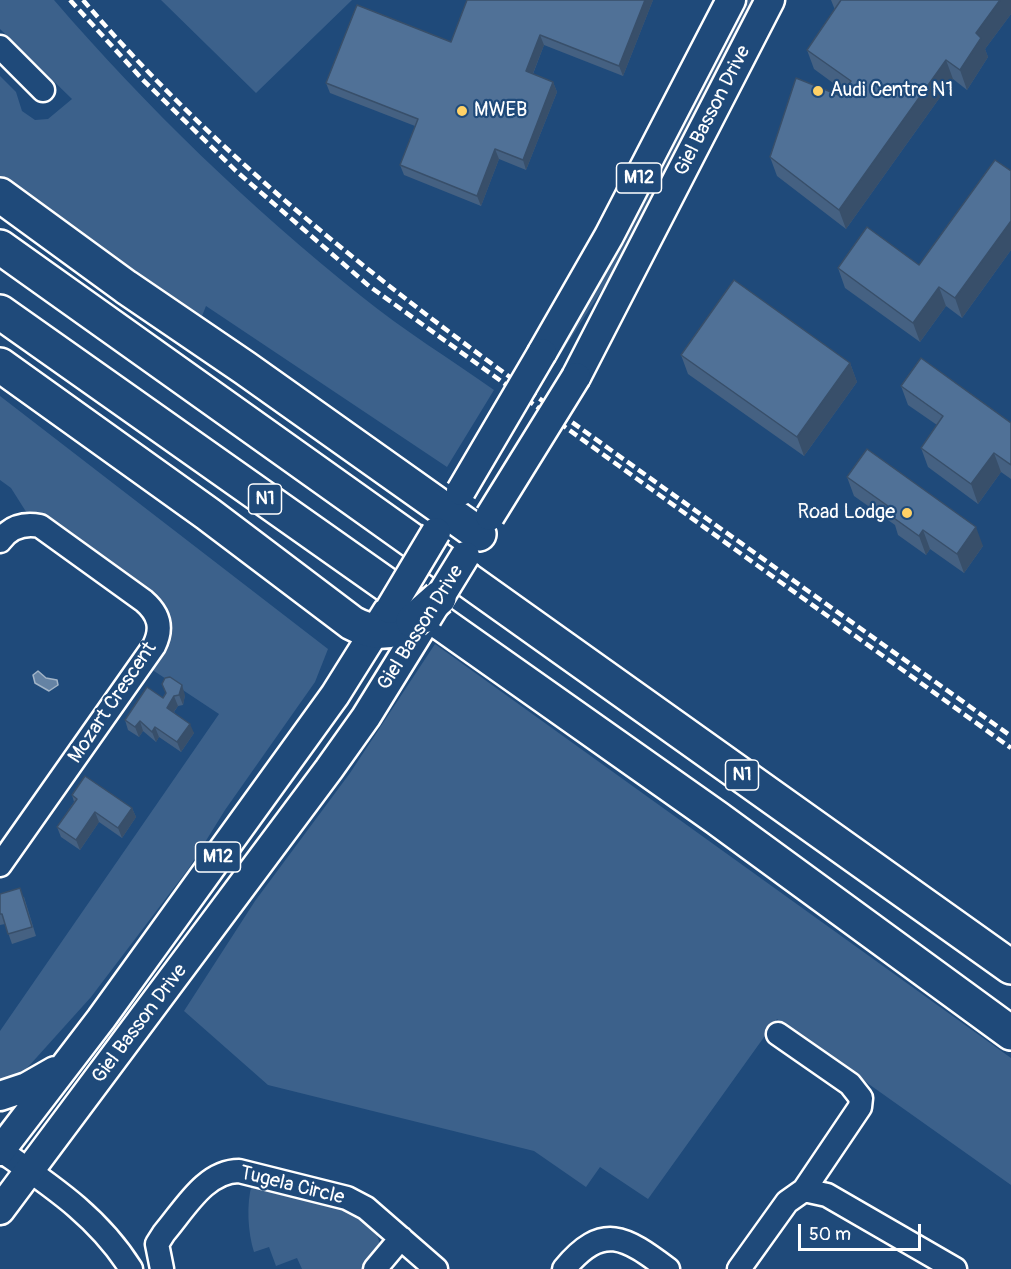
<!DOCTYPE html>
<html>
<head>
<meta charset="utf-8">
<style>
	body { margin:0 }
	#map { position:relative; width:1011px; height:1269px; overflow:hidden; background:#1f4a7a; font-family:Pangolin,sans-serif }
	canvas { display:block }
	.scale { position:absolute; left:798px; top:1224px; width:123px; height:27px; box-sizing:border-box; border:3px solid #fff; border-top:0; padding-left:8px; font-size:18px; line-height:21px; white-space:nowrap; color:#fff; -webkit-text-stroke:4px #1f4a7a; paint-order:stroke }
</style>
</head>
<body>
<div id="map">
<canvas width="1011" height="1269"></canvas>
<div class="scale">50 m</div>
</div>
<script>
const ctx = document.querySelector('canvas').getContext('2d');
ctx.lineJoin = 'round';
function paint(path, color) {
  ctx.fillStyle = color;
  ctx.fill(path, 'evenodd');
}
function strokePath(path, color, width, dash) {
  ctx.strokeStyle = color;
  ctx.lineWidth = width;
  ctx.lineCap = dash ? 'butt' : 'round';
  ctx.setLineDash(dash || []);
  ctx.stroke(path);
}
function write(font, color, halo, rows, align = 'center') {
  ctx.font = font + ' Pangolin,sans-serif';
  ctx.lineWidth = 4.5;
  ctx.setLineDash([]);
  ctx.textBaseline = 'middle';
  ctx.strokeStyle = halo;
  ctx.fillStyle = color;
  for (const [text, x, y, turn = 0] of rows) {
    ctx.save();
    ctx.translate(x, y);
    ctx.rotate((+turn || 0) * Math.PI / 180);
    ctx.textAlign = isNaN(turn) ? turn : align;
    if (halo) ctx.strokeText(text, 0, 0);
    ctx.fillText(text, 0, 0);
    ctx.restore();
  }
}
paint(new Path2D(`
	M0,0H54C147,108 250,207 361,296C403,330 450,359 494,390L447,467L206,306L202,316L0,179V76L16,92L22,111L35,120L48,119L72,99L0,29Z
	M161,0H352L256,93Z
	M745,0H759L629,248L556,361L552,358Z
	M0,396L328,649L315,682L225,810L189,868L91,997L19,1077L0,1086V1031L219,714L148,667L166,632L30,518L11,488L0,480Z
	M435,644L1011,1058V1185L777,1019L648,1199L600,1167L586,1187L534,1151L268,1085L184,1011L255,901L350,773Z
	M252,1184C285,1192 380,1204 380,1248L366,1269H302L297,1258L276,1266L269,1247L254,1252C248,1233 246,1204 252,1184Z`), '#3c618b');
const water = new Path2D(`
	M38,671L46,678L57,680L58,685L49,691L35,683L33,675Z`);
paint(water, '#6583a4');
strokePath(water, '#a3b5c8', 1.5);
const minor = new Path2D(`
	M0,47L43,90
	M0,541C10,527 24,523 40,526L144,601C159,614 163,628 154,646L0,865
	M0,1150C50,1185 98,1216 131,1269
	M804,1190L827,1195L955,1269
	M162,1269L157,1244L164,1233C184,1210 205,1171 239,1171L347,1198L366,1208L436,1269
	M375,1269L401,1238
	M564,1269C603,1222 625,1237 668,1269
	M739,1269L787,1202L804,1190L860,1107L861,1098L850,1084L778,1034`);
const major = new Path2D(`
	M542,353L609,236L731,0
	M576,377L770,0
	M0,1096L27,1087L55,1071
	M0,1151L101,1019L335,695L387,612
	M0,1210L329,769L366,717L421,628`);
const highway = new Path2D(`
	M0,195L126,287L245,368L479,534
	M0,247L1011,967
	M0,312L717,818L1011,1033
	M0,365L208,514L352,623C374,635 393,634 413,621`);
strokePath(minor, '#fff', 27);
strokePath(major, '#fff', 33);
strokePath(highway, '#fff', 38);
strokePath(minor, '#1f4a7a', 22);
strokePath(major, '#1f4a7a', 28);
strokePath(highway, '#1f4a7a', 33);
strokePath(new Path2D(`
	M70,0L142,79L236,171L369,286L1011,748
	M83,0C234,177 420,313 608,448C742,544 877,640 1011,736`), '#fff', 4.5, [9, 4.5]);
const majorBridge = new Path2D(`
	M461,491L542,353
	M490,516L576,377
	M390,609L436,532
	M427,618L465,556`);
const highwayBridge = new Path2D(`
	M413,621L439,598`);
strokePath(majorBridge, '#fff', 33, []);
strokePath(highwayBridge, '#fff', 38, []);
strokePath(majorBridge, '#1f4a7a', 28);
strokePath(highwayBridge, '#1f4a7a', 33);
paint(new Path2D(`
	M653,0L623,76L544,45L533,74L553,82L557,92L526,170L499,159L481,206L404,175L400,165L415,126L330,93L326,83L451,42Z
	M831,0H1011V14L985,49L988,57L967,90L953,79L846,229L777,176L770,157L841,96L844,91L814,69L807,50L835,10Z
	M1011,171V250L962,318L946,306L920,342L845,288L838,268L919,265Z
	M681,355L850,363L857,382L804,456L688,374Z
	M901,386L1011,423V479L1001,472L978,504L928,467L921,448L937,425L908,405Z
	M847,477L983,546L964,573L930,549L926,555L898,535L895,525L854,496Z
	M165,694L185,695L183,705L178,706L174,712L194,733L181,752L159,737L156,742L143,731L139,737L128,730L125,720L163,698Z
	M72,795L132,808L136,817L122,838L99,822L80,850L61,837L57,827L74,802Z
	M0,894L24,897L36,936L12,944L5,924L0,925Z`), '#456182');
paint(new Path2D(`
	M645,0H653L623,76L619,66Z
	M1000,0H1011V14L985,49L988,57L967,90L960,70L976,33Z
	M540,35L544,45L530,81L526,71Z
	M946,60L953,79L846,229L839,210Z
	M553,82L557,92L526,170L523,160Z
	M495,149L499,159L481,206L477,196Z
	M1011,221V250L962,318L955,298Z
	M939,287L946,306L920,342L913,323Z
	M850,363L857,382L804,456L797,437Z
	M994,453L1001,472L978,504L971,484Z
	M976,527L983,546L964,573L957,554Z
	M923,530L930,549L926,555L919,536Z
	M182,685L185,695L183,705L179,695Z
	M174,696L178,706L170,717L167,708Z
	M140,721L143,731L139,737L135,727Z
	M190,724L194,733L181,752L177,742Z
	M155,727L159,737L156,742L152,732Z
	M132,808L136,817L122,838L118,828Z
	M95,812L99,822L80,850L76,840Z`), '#384f6a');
const building = new Path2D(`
	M467,0H645L619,66L540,35L526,71L553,82L523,160L495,149L477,196L400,165L418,119L326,83L357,5L451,42Z
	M841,0H1000L976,33L981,38L960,70L946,60L839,210L770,157L796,78L841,96L851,81L807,50Z
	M995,160L1011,171V221L955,298L939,287L913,323L838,268L867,227L919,265Z
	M734,280L850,363L797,437L681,355Z
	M921,358L1011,423V465L994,453L971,484L921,448L943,416L901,386Z
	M867,449L976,527L957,554L923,530L919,536L891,516L895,511L847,477Z
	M170,677L182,685L179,695L174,696L167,708L190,724L177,742L155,727L152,732L140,721L135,727L125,720L147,687L163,698L166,693L162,684L165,678Z
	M85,776L132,808L118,828L95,812L76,840L57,827L77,799L72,795Z
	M20,888L32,927L8,934L2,914H0V894Z`);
paint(building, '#507197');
strokePath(building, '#384f6a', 1.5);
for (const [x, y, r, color] of [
	[818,91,6,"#ffd166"],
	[462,111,6,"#ffd166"],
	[907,513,6,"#ffd166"]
]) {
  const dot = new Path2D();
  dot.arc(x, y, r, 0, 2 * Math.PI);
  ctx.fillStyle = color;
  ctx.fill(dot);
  strokePath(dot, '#1f4a7a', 2);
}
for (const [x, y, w] of [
	[639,178,45],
	[265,499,33],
	[742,775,33],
	[218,857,45]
]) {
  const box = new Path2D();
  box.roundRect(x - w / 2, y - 15, w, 30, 4.5);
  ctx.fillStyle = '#1f4a7a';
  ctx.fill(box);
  strokePath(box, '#fff', 1.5);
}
write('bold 18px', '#fff', null, [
	["M12",639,178],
	["N1",265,499],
	["N1",742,775],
	["M12",218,857]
]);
write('20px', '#fff', '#1f4a7a', [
	["Audi Centre N1",830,91],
	["MWEB",474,111],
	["Road Lodge",895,513,"right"]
], 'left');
write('20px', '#fff', '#1f4a7a', [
	["Giel Basson Drive",713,111,-63],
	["Giel Basson Drive",421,628,-58],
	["Mozart Crescent",113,703,-56],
	["Giel Basson Drive",140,1024,-53],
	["Tugela Circle",292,1186,14]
]);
</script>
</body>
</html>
